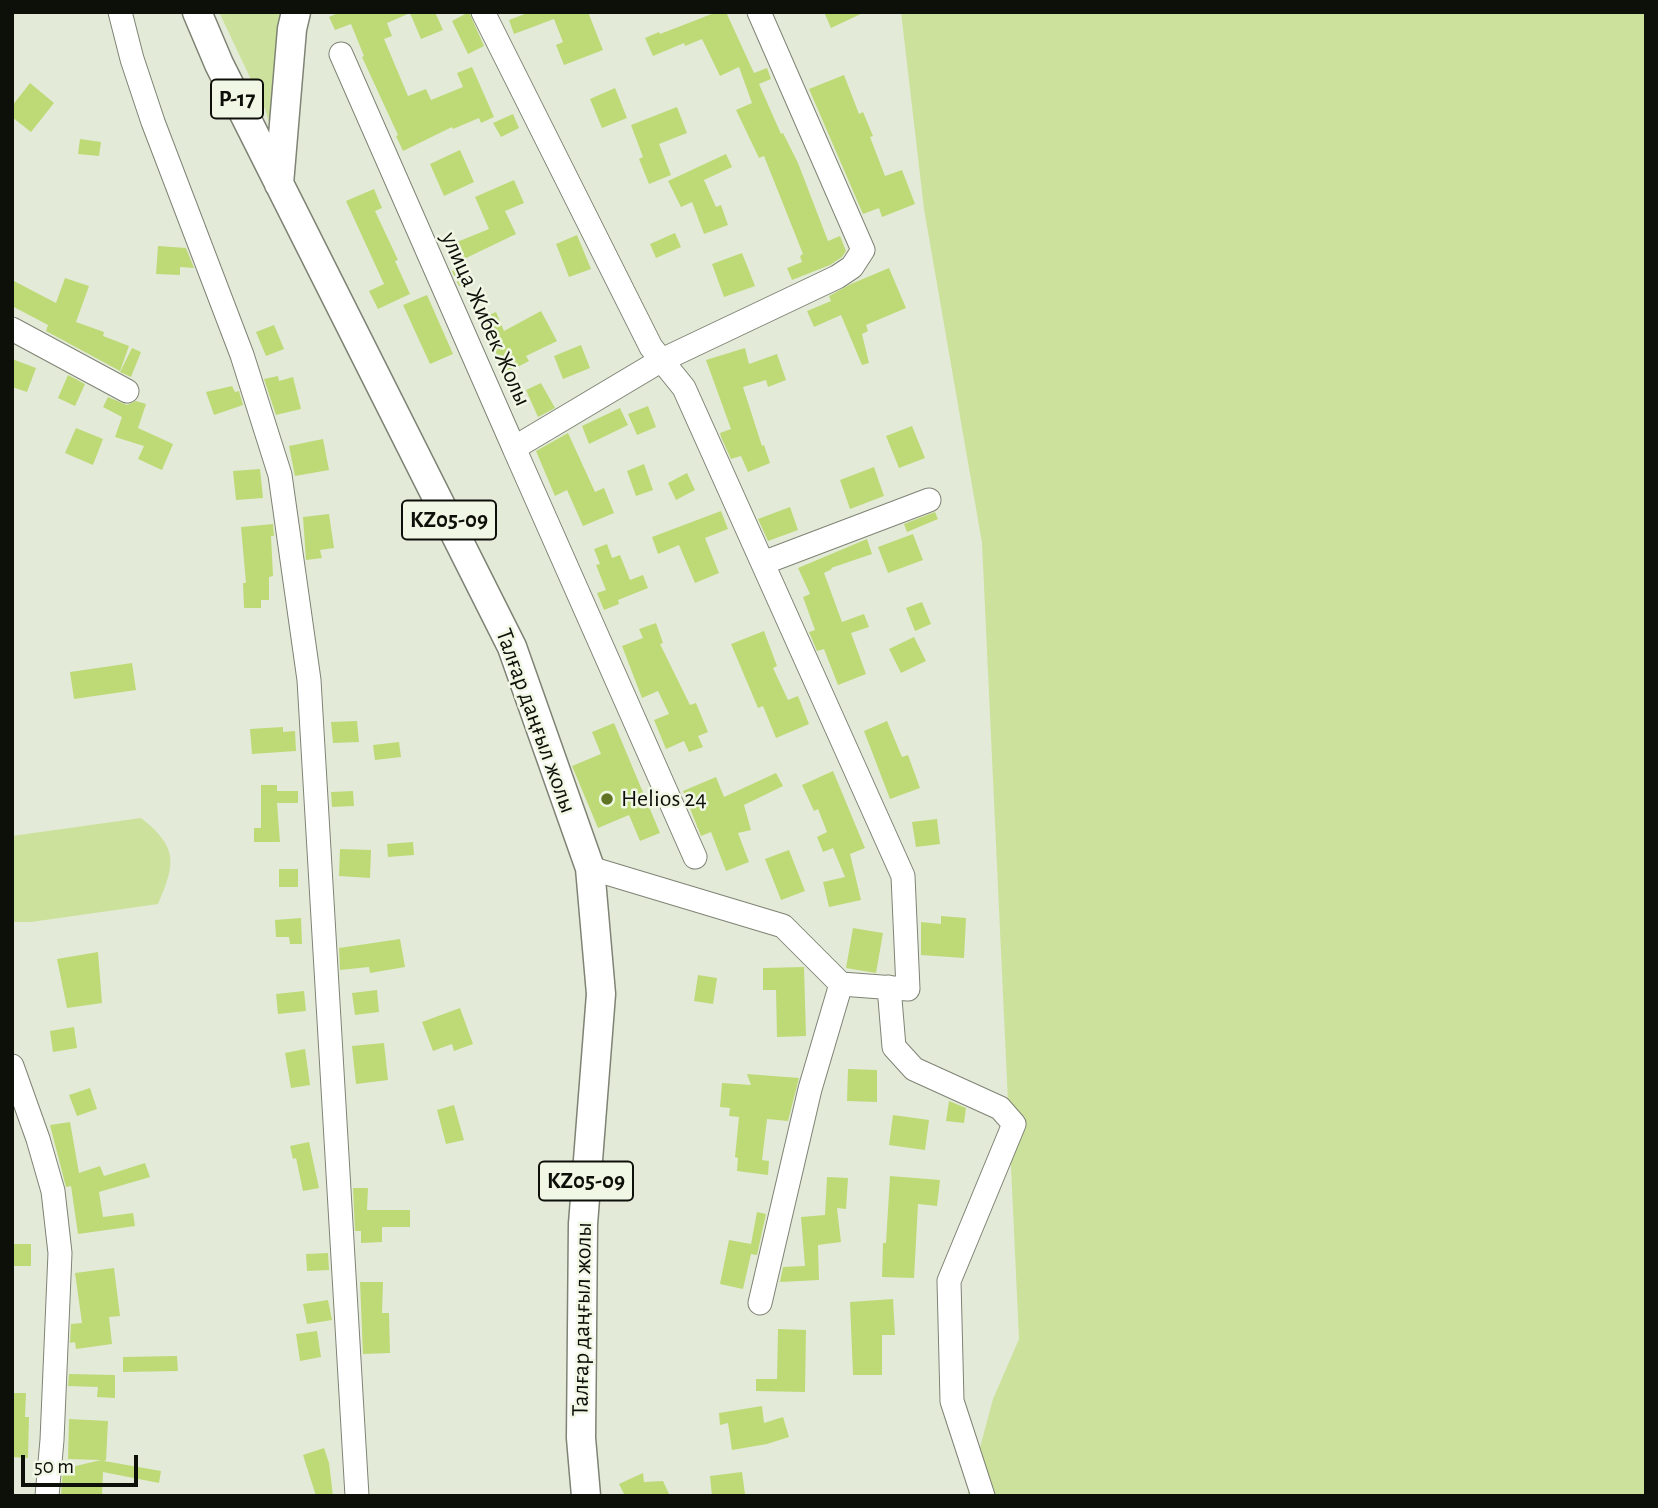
<!DOCTYPE html>
<html>
<head>
<meta charset="utf-8">
<style>
	body { margin:0 }
	#map { position:relative; width:1658px; height:1508px; overflow:hidden; background:#e4ead8; font-family:"Alegreya Sans",sans-serif }
	canvas { display:block }
	.frame { position:absolute; inset:0; border:14px solid #0d0f09; pointer-events:none }
	.scale { position:absolute; left:21px; top:1455px; width:117px; height:32px; box-sizing:border-box; border:4px solid #0d0f09; border-top:0; padding-left:9px; font-size:21px; line-height:24px; white-space:nowrap; color:#0d0f09; -webkit-text-stroke:5px #f1f7e5; paint-order:stroke }
</style>
</head>
<body>
<div id="map">
<canvas width="1658" height="1508"></canvas>
<div class="frame"></div>
<div class="scale">50 m</div>
</div>
<script>
const ctx = document.querySelector('canvas').getContext('2d');
ctx.lineJoin = 'round';
function paint(path, color) {
  ctx.fillStyle = color;
  ctx.fill(path, 'evenodd');
}
function strokePath(path, color, width, dash) {
  ctx.strokeStyle = color;
  ctx.lineWidth = width;
  ctx.lineCap = dash ? 'butt' : 'round';
  ctx.setLineDash(dash || []);
  ctx.stroke(path);
}
function write(font, color, halo, rows, align = 'center') {
  ctx.font = font + ' "Alegreya Sans",sans-serif';
  ctx.lineWidth = 5;
  ctx.setLineDash([]);
  ctx.textBaseline = 'middle';
  ctx.strokeStyle = halo;
  ctx.fillStyle = color;
  for (const [text, x, y, turn = 0] of rows) {
    ctx.save();
    ctx.translate(x, y);
    ctx.rotate((+turn || 0) * Math.PI / 180);
    ctx.textAlign = isNaN(turn) ? turn : align;
    if (halo) ctx.strokeText(text, 0, 0);
    ctx.fillText(text, 0, 0);
    ctx.restore();
  }
}
paint(new Path2D(`
	M219,12H282L275,143L265,109Z
	M901,12H1646V1496H967L993,1399L1019,1339L982,543L924,209Z
	M141,818C178,847 176,863 158,904L31,922H12V836Z`), '#cce29c');
paint(new Path2D(`
	M340,12H435L443,30L421,39L410,13L387,23L392,36L384,39L408,96L426,89L431,100L463,87L457,73L472,67L494,117L481,123L479,118L453,129L452,127L403,151L396,136L398,135L362,57L364,56L351,24L335,30L329,17Z
	M469,12L484,46L468,54L452,21Z
	M530,12H588L603,50L564,65L556,45L563,42L554,19L514,34L509,20Z
	M717,12H726L754,73L767,68L771,79L759,84L781,134L783,133L798,163L828,241L840,236L846,251L842,257L830,265L792,280L787,268L802,262L800,256L803,254L764,156L759,158L736,110L752,103L739,67L720,76L702,39L685,46L684,43L653,56L645,38L659,32L660,34Z
	M824,12H865L831,28Z
	M844,75L859,114L863,112L873,136L870,137L885,176L902,170L915,204L882,217L879,208L863,214L809,89Z
	M30,83L54,103L31,132L12,117V106Z
	M615,88L627,118L602,128L590,99Z
	M677,107L687,133L659,144L671,175L649,184L639,159L643,157L631,125Z
	M513,114L519,128L501,137L493,123Z
	M80,139L101,142L99,156L78,154Z
	M460,150L474,182L444,196L430,164Z
	M726,154L732,167L704,180L716,207L721,205L728,225L704,234L692,202L681,207L668,181Z
	M514,180L524,203L505,211L516,234L464,259L457,242L489,229L475,197Z
	M374,189L382,208L375,211L398,260L395,261L410,294L378,309L369,291L384,284L346,201Z
	M675,233L681,247L656,258L650,244Z
	M577,235L591,269L569,277L556,244Z
	M158,246L186,248L194,268L180,267V275L156,274Z
	M742,253L755,286L724,297L712,264Z
	M465,265L472,280L459,286L452,271Z
	M889,268L906,308L866,325L868,331L862,334L869,363L862,365L841,315L814,327L807,311L831,301L829,296L851,284Z
	M65,278L89,286L76,322L104,332L103,336L129,346L120,371L46,331L48,325L12,306V280L56,303Z
	M427,295L453,354L430,364L403,305Z
	M541,311L557,341L526,356L529,361L506,373L479,319L496,312L504,331Z
	M274,325L284,349L266,356L256,332Z
	M581,345L590,368L563,379L554,356Z
	M132,348L141,352L131,377L120,372Z
	M745,348L749,364L777,354L786,380L768,387L766,380L743,387L762,446L764,445L770,463L748,472L741,456L731,459L721,437L720,433L731,429L706,360Z
	M12,359L36,368L27,392L12,387Z
	M68,375L85,384L75,406L58,398Z
	M278,376L279,381L293,377L301,409L276,415L264,379Z
	M541,383L555,408L538,417L526,390Z
	M232,386L235,392L239,391L243,405L214,415L206,392Z
	M108,397L127,405L136,401L146,404L138,428L173,444L162,470L138,459L144,446L115,437L122,417L103,407Z
	M648,406L656,427L637,435L628,414Z
	M620,408L628,425L589,444L582,426Z
	M912,426L925,458L899,468L886,436Z
	M76,428L103,439L93,465L65,453Z
	M568,433L595,492L604,488L614,513L583,526L567,490L555,496L536,451Z
	M323,439L329,470L295,476L289,446Z
	M644,464L653,490L636,496L627,471Z
	M874,467L884,496L850,509L840,480Z
	M260,469L263,498L236,500L233,471Z
	M687,473L695,490L676,500L668,483Z
	M790,507L798,530L768,541L758,519Z
	M721,511L728,529L705,538L719,573L695,583L679,545L658,554L652,537Z
	M935,512L938,519L907,532L904,524Z
	M329,514L334,548L320,550L322,558L306,560L303,517Z
	M273,524L274,536H271L273,576L269,577V600H261V608H244L243,583H246L241,527Z
	M913,534L923,560L888,573L878,547Z
	M867,539L872,554L831,568L832,569L824,573L842,622L864,614L869,627L851,633L866,674L838,685L824,649L817,651L809,632L815,630L803,597L810,594L798,568Z
	M607,544L612,558L620,555L630,580L643,575L648,588L618,600L619,604L604,610L597,593L606,590L596,565L600,564L594,549Z
	M922,602L931,624L915,631L906,608Z
	M656,623L663,643L660,644L690,705L696,703L708,732L698,736L703,747L689,752L684,741L666,749L654,720L669,714L658,691L642,698L622,646L643,638L639,629Z
	M764,631L777,666L773,668L788,700L798,696L809,724L776,738L763,706L758,708L731,644Z
	M914,637L926,661L901,673L889,649Z
	M132,663L136,690L74,699L70,672Z
	M357,721L359,742L333,743L331,722Z
	M887,721L902,757L908,755L920,788L890,799L864,731Z
	M614,723L660,833L640,841L629,815L598,828L572,766L601,754L592,732Z
	M283,727V732L295,731L296,751L252,754L250,729Z
	M399,742L401,757L375,760L373,745Z
	M833,771L865,848L850,854L861,900L829,907L823,882L845,877L833,848L823,852L817,837L827,832L818,809L814,811L802,785Z
	M776,773L783,786L744,805L751,830L738,833L749,862L726,871L711,832L701,836L683,791L716,777L724,797Z
	M261,785H277V791H298V803H277L280,842H254V828H261Z
	M353,791L354,806L332,807L331,792Z
	M937,819L940,844L916,847L912,822Z
	M413,842L414,855L388,857L387,844Z
	M340,849L371,850L370,878L339,876Z
	M789,850L805,891L781,900L765,859Z
	M279,869H298V887H279Z
	M941,916L966,918L964,958L921,955V922L941,924Z
	M301,918L302,944H290L289,937H276L275,920Z
	M853,928L883,933L876,973L846,968Z
	M400,939L405,967L370,973L369,967L340,970L339,948Z
	M98,952L102,1003L67,1008L57,959Z
	M804,967L806,1036L777,1037L776,990H763V968Z
	M698,975L717,978L713,1004L694,1001Z
	M377,990L379,1012L355,1015L352,993Z
	M304,991L306,1011L278,1014L276,994Z
	M460,1008L473,1044L454,1051L452,1044L433,1051L422,1022Z
	M74,1027L77,1048L53,1052L50,1031Z
	M384,1043L388,1080L356,1084L352,1046Z
	M305,1049L310,1085L291,1088L285,1053Z
	M848,1069L877,1070V1102L847,1101Z
	M747,1074L799,1078L788,1121L767,1119L762,1160L769,1161L768,1175L737,1171L738,1158L735,1157L739,1117L729,1116L730,1108L720,1107L722,1083L751,1085Z
	M90,1088L97,1109L77,1116L69,1095Z
	M949,1101L966,1108L964,1123L946,1121Z
	M454,1105L464,1140L446,1144L437,1110Z
	M893,1115L929,1120L925,1150L889,1145Z
	M70,1122L79,1173L100,1166L104,1176L145,1163L150,1177L99,1192L103,1217L133,1213L135,1226L78,1234L71,1186L66,1187L50,1125Z
	M309,1142L319,1188L303,1191L296,1158L293,1159L290,1146Z
	M890,1176L940,1180L937,1206L918,1204L914,1278L882,1277L883,1243H886Z
	M827,1177L848,1178L846,1209L837,1208L841,1242L818,1245L819,1280L780,1282L783,1267L805,1266L801,1217L825,1215Z
	M353,1188H368L367,1210H410V1227H382V1242L361,1243V1231H355Z
	M757,1212L766,1214L757,1255L751,1254L743,1289L720,1284L729,1240L751,1244Z
	M12,1244H31V1266H12Z
	M328,1253L329,1270L307,1271L306,1254Z
	M114,1268L120,1316L109,1317L112,1344L76,1349L75,1342L70,1343L71,1324L82,1323L75,1273Z
	M360,1282H383L382,1313H389L390,1353L363,1354Z
	M893,1299L895,1335H882V1375H853L850,1302Z
	M328,1300L332,1320L307,1324L303,1304Z
	M778,1329L806,1330L805,1392L756,1391V1379H777Z
	M317,1331L321,1357L300,1361L296,1334Z
	M177,1356L178,1371L123,1372V1357Z
	M69,1374L115,1375V1398L97,1397L98,1387L68,1386Z
	M12,1393H26L25,1417H29L28,1458L12,1457Z
	M762,1406L764,1423L783,1417L789,1437L767,1444L732,1450L728,1423L720,1425L719,1413Z
	M69,1419L108,1421L106,1460L104,1461L161,1471L159,1483L103,1472L102,1496L61,1494L63,1469L101,1460L68,1459Z
	M324,1448L329,1463L333,1496H316L303,1455Z
	M742,1472L745,1494L712,1496L710,1476Z
	M643,1473L644,1482L663,1481L670,1496H625L619,1484Z`), '#bdda77');
const minor = new Path2D(`
	M120,12L132,59L153,122L242,355L280,475L309,680L357,1496
	M483,12L651,347L684,388L903,876L908,989L841,984
	M341,54L514,448L660,361L837,277L852,267L863,250L759,12
	M12,329L127,391
	M514,448L695,857
	M763,563L929,500
	M590,868L783,926L841,984L810,1089L760,1303
	M889,987L894,1047L914,1069L1000,1108L1014,1124L949,1281L952,1401L983,1496
	M12,1066L38,1139L53,1191L60,1253L52,1440L47,1496`);
const major = new Path2D(`
	M197,12L219,64L512,647L590,868L601,994L583,1224L581,1438L586,1496
	M279,184L292,29L296,12`);
strokePath(minor, '#7e8374', 25);
strokePath(major, '#7e8374', 31);
strokePath(minor, '#fff', 23);
strokePath(major, '#fff', 28);
for (const [x, y, r, color] of [
	[607,799,7,"#607524"]
]) {
  const dot = new Path2D();
  dot.arc(x, y, r, 0, 2 * Math.PI);
  ctx.fillStyle = color;
  ctx.fill(dot);
  strokePath(dot, '#f1f7e5', 2.5);
}
for (const [x, y, w] of [
	[237,99,52],
	[449,520,94],
	[586,1181,94]
]) {
  const box = new Path2D();
  box.roundRect(x - w / 2, y - 19.5, w, 39, 5);
  ctx.fillStyle = '#f1f7e5';
  ctx.fill(box);
  strokePath(box, '#0d0f09', 2);
}
write('bold 23px', '#0d0f09', null, [
	["P-17",237,99],
	["KZ05-09",449,520],
	["KZ05-09",586,1181]
]);
write('24px', '#0d0f09', '#f1f7e5', [
	["улица Жибек Жолы",486,319,66],
	["Талғар даңғыл жолы",536,721,70],
	["Талғар даңғыл жолы",582,1319,-89]
]);
write('24px', '#0d0f09', '#f1f7e5', [
	["Helios 24",621,799]
], 'left');
</script>
</body>
</html>
